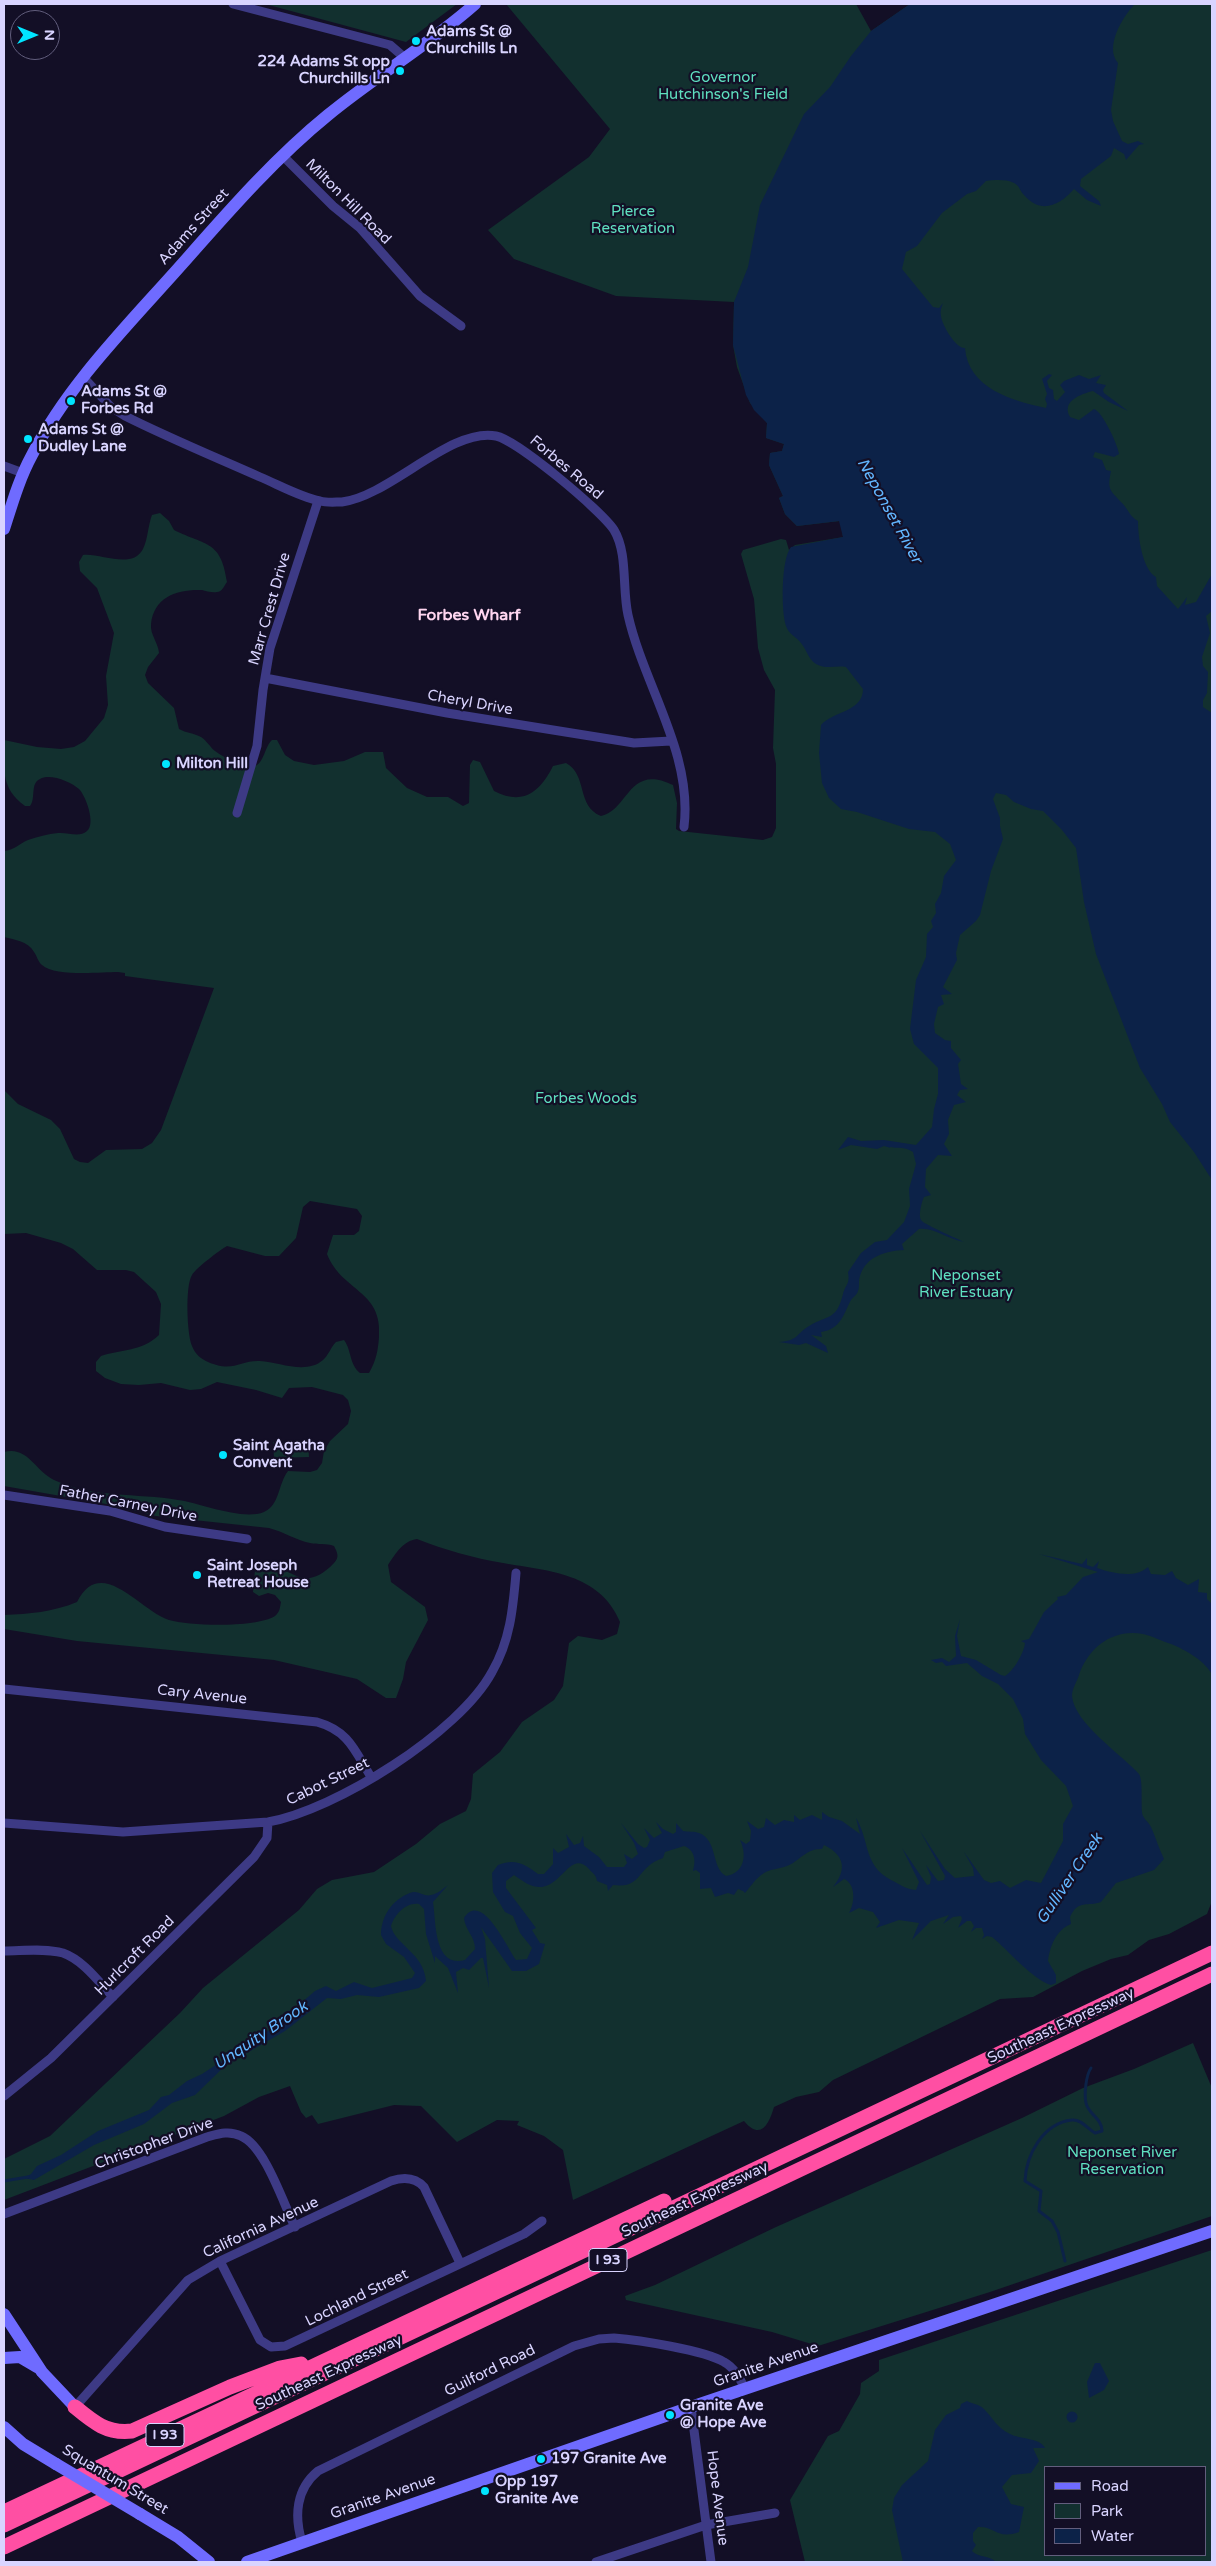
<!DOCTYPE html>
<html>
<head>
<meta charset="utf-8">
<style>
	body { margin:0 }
	#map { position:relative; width:1216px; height:2566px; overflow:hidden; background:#130f26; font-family:"Varela Round",sans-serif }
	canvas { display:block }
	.frame { position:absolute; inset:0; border:5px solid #d9d4ff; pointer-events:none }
	.legend { position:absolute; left:1044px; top:2466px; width:162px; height:90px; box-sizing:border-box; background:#130f26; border:1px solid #625e7d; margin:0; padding:6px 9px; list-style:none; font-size:15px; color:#d9d4ff }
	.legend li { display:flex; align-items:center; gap:10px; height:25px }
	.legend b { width:25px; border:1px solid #625e7d }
	.north { position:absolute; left:10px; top:10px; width:50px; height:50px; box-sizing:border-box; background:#130f26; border:1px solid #625e7d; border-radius:50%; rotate:90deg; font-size:14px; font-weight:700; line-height:20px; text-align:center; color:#d9d4ff }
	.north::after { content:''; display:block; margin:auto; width:18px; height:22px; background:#00e5ff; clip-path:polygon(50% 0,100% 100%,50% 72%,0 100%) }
</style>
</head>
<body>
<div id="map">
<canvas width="1216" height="2566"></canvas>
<div class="frame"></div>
<ul class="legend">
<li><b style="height:6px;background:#6f6bff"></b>Road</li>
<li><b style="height:14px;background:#12302f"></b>Park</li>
<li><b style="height:14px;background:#0c2248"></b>Water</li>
</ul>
<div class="north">N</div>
</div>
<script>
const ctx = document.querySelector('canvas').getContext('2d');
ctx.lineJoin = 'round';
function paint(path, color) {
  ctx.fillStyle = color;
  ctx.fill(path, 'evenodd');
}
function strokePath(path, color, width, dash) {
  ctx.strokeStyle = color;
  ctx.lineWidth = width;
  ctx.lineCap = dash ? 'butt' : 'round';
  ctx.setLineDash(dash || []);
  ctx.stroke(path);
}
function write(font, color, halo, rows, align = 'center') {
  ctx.font = font + ' "Varela Round",sans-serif';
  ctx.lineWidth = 4.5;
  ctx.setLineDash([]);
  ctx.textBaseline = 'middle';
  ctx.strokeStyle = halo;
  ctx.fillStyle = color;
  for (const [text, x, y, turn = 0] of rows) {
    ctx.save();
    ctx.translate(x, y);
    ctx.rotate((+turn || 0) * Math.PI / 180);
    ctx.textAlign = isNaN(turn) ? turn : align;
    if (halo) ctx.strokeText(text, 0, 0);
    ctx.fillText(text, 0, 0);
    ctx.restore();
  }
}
paint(new Path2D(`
	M265,4H457L406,42Z
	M506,4H856L871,31L910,4H1212V1901L1207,1914L1169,1934L1149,1940L1128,1955L1111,1959L1082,1971L1033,1997L1000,1999L833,2080L819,2092L796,2097L774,2107C769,2124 761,2141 744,2121L573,2200L563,2150L544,2136L517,2125L519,2121L497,2120L457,2142L421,2106L394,2105L318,2124L312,2115L306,2118L301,2112L290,2086L259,2097L224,2116L4,2200V2159L50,2136L180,2013L203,1988L299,1910L317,1889L332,1880L374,1872L416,1844L440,1824L466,1811L471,1799L473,1774L500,1752L522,1722L554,1700L563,1686L569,1643L578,1636L602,1640L617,1634L620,1622C600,1573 548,1571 503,1563C473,1558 445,1550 417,1539C403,1541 396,1553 388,1565L391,1582L425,1607L428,1620L406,1662L403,1679L396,1698H386L357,1679L274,1660L77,1641L4,1629V1615C29,1614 53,1612 77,1602C101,1554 140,1611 169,1620C190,1626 256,1628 275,1616C280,1612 280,1607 281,1602L275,1595L268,1593L259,1596L253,1592L255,1570L260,1562C287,1561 301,1598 334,1563C340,1557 337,1552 334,1546C326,1543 318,1545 310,1543C296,1540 284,1532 269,1528L156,1516L112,1505L4,1486V1452C28,1446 35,1471 54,1480C92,1498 137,1493 178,1500C201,1503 242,1521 264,1512C280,1505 278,1484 288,1471L310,1472L317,1470L322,1463L324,1451L330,1441L348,1424L351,1411L348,1400L343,1395L312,1387L289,1388L282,1398L256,1390L217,1382L201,1389L190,1390L161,1383L139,1385L121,1384L105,1378L96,1371V1362L101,1356C122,1349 141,1352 159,1335L161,1304L156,1292L134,1272L126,1270H97L73,1249L61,1243L26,1233L4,1234V1090L18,1104L51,1120L60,1129L74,1159L80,1162L88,1163L106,1150L142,1149L152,1143L161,1130L214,988L125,976V973L118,972C101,972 55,977 42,965C38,962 37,956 34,952C28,941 15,940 4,937V851C14,850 19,844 28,840C37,837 48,834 58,833C68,832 79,838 87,831C96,824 86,796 79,789C71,782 50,773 40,779C30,783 36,799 30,806H25C0,788 4,767 4,740L37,747L61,749L74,747L85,741L104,718L108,705L106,676L114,633L97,588L80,571L79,562L83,555C101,553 132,570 143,549C148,539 148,525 152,515L160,513L169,521L174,530C206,546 221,540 227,582C224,586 222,592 217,592C212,593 206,591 202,590C177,589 154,597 151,624C150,635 158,642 159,653L148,667L145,675L148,683L174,708L179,729C186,733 194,733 201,737C207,741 210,747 215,751C223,757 246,769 255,766C264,763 265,746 272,740H277L285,755L294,761L314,765L344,761L365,752H383L386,768L407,788L427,797H448L463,806L469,803L470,765L473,760L480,762L494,791C523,806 540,792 553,766L566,763C588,775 576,806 601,816C629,810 628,763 673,785L677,803L676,829L679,831L763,840L772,837L776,828V764L773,748L775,690L764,670L758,648L754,599L741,554L743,550L781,539L786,540L789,550L795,545L843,537L840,521L797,526L785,514L779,498L783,496L769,465L770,453L782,451L784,444L766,438L767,423L750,403L737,367L733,345L734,302L616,296L514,259L488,230L589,157L610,129ZM310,1201L357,1209L362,1216L359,1231L354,1235H333L327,1254C342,1292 383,1290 379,1337C378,1351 376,1361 369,1373H360C349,1364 352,1351 344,1340L336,1342C331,1347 328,1356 323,1360C306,1375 279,1362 260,1361C240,1360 233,1373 208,1362C201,1359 195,1354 192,1346C187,1334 185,1286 192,1275C196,1268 220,1250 227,1246L265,1256H279L296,1238L303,1207Z
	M308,1441L309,1457L274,1458L273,1442Z
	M1193,2043L1212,2088V2216L990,2292L818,2346L772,2332L626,2300L625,2296L655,2285L776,2227L1022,2118L1083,2088L1134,2069Z
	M1212,2250V2562H805L790,2500L828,2436L839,2431L860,2394L861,2383L879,2371V2360ZM1045,2467H1205V2555H1045Z`), '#12302f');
paint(new Path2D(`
	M910,4H1135C1123,16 1104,47 1118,63L1111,110L1113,121L1122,141L1128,144L1138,141L1144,144L1139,145L1126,160L1124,154L1114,148L1111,156L1081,179L1080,186L1099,201L1101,206L1087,200L1074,189C1060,205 1041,215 1024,195C1020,191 1019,185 1014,183C1006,179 994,180 986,181L976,191L967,194L942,213L917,246L906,252L902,269L933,307L939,308L943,303C941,308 940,311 941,316C942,325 956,349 965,348C968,388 1012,401 1046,408L1047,404L1045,399L1047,394L1042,379L1049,374L1052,375L1047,381L1049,388L1053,390L1054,399L1057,401L1065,392L1060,385L1064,381L1079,375L1089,379L1101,375L1096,383L1106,385L1103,390L1104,393L1128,411L1109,402L1093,391C1081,394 1061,401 1070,417L1079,420L1094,409C1102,411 1118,445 1119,454L1114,457L1095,452L1093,457L1102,460L1106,470L1111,471C1107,490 1110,490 1122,503C1128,509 1130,517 1138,521C1138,536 1142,569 1156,577L1157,586L1178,609L1187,597L1185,605L1196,602L1212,574V611L1206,616L1210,633L1202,657L1203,666L1208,672L1207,693L1203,700V707L1212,713V1180L1194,1152L1170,1122L1162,1104L1140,1068L1096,954L1084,902L1076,848L1062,830L1043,811L1031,809L1014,802L1006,795L996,793L993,799L1000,818V826L1003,839L991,871L980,915L976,921L960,935L956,953L957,960L943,987L952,994L941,995L944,1004L938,1007L934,1024L935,1033L945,1040L951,1041V1048L961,1060L958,1064L961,1084L968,1089L960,1090L957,1095L966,1102L954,1105L948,1120L949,1134L944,1144L952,1156L938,1155L926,1169L925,1187L931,1195L924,1197C922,1201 918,1215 921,1220C923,1224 956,1238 964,1242C949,1240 934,1227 919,1229L902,1244L904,1250C886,1251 866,1256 860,1276C858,1281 860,1286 858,1291C857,1295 853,1297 851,1300C843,1315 841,1329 821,1332L822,1337L811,1335L826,1346L828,1353L806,1343L799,1345L779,1342C798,1341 796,1334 809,1326C829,1314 836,1321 843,1294C846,1283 850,1285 848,1272L861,1253L875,1242L887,1240L904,1222L910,1206L909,1189L916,1164L913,1152C904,1145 893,1150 884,1146L877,1149L851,1145L838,1150L848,1137L861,1141L884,1140L916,1145L932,1127L934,1109L938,1094V1068L914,1044L910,1029L916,980L926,957L927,934L933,927L931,921L936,913L935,904L941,893L944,876L956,860L950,844L935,832L909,829L857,812L841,809L829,798L822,783L819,753L821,725C833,711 863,712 863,689L846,667C836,665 827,670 816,664C808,659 807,650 801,643C796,636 789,635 786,626C781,611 781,559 791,547L843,537L839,521L797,526L785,514L779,498L783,496L769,465L770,453L782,451L784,444L766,438L767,423L754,410L746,395L733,345L734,302L748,267L760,205L804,114L830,87L851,56L871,31Z
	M1039,1554L1082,1564L1087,1558V1565L1093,1567L1099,1561L1097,1568C1112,1573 1135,1579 1148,1567L1151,1574L1165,1575L1172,1571L1176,1578L1188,1585L1199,1579L1198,1592L1207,1593V1599L1212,1604V1675C1207,1662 1184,1649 1171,1644C1161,1641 1153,1636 1143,1634C1114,1628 1088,1647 1079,1675C1077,1682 1072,1688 1072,1696C1074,1723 1122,1755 1139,1774C1143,1779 1141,1804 1142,1812C1142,1818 1149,1822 1151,1827C1156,1838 1159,1849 1164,1859L1154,1870L1116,1883L1101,1902C1088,1907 1078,1899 1070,1917L1071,1924C1056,1930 1050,1946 1048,1961L1056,1975V1983L1051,1985C1033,1980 1007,1949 992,1937L987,1936L982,1939L984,1935L982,1928H976L971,1932L974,1926L971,1921H967L958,1928L962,1919L961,1916L953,1917L943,1924L949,1915L931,1921L912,1940L919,1923L899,1920L876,1928L880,1922L873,1912L859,1908L849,1913C855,1903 856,1884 844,1879L833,1887C847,1870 845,1855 824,1845L822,1849C806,1848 800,1861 787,1866C779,1869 770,1869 764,1873C755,1879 751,1886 745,1893L743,1891L738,1889L734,1895L728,1893L715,1897L711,1888L700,1889V1873L696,1870L693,1871C696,1861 695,1850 684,1846L665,1852L663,1858C636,1867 643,1889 613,1885L608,1891L607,1885L597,1881C596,1874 593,1874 589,1869C571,1850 563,1884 542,1887C531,1888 523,1881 514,1875L506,1881V1888L536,1928L532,1930L540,1943L545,1944L539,1964L526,1971H512L481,1927L485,1939L489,1988L483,1958H481L469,1970L463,1968L456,1972L458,1993L448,1968L435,1956V1963L426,1934L424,1909L419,1904C406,1902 395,1914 391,1926C395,1945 424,1953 426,1981L419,1988L379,1997L357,1995L341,1999L327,1998L285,2031L226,2065L195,2095L172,2103L144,2124L94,2145L34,2180L24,2178L31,2174L37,2166L61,2155L98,2131L149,2110L161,2097L169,2095L187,2081L202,2074L271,2029L285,2012L294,2009L315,1991L326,1986L336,1991L354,1982L372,1988L412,1978L415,1973L404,1957L386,1944L381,1935C381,1914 395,1897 413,1892C419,1891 425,1897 431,1895C437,1894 443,1889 448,1885L433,1902C436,1919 433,1969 465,1960L475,1949C475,1936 465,1930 464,1918C482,1890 508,1950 516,1960L527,1959L532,1948L520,1933L513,1916L505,1912L493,1892L492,1873L498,1865C515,1858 525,1864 538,1874H544L553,1864V1848L558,1853L569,1847L566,1834L574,1845L580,1843L583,1836L584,1846L599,1857L607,1867H624L627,1863L624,1854L632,1859L638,1854L634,1843L621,1823L638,1844L644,1848L647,1847L650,1840L644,1828L654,1838L662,1833L656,1822L663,1829L673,1834L676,1832V1823L683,1831C688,1832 694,1831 699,1833C718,1840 711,1868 726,1876C745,1873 747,1854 740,1840L746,1844L750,1841L751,1831L747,1821L758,1829L764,1827L766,1818L775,1825L784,1820L794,1822V1815L800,1820L812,1815L822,1820V1812L829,1817L842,1821L860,1834L856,1818C870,1841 863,1865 891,1880C901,1885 905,1889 916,1890L919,1882L902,1848L927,1885L930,1884L931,1877L926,1865L938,1881L944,1880L945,1876L920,1831L945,1869L955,1878L974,1876L973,1868L964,1852L984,1880L991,1883L1000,1881L1010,1888L1026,1880L1041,1883L1063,1841V1824L1073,1806L1066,1786L1041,1760L1025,1734L1023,1719L1013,1699L998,1684L982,1676L967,1663L946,1666L942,1662L936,1663L931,1660L942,1658L949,1662L956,1656L955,1636L960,1619L957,1636L961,1656L976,1660L1001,1675L1005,1676C1013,1672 1024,1653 1025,1643L1021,1641L1029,1639L1044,1612L1058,1599L1057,1597L1066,1595L1083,1577L1098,1572Z
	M1095,2363H1100L1109,2381L1104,2390L1089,2398L1087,2382Z
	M967,2401C972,2404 979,2404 984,2409C993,2418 997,2428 1010,2434C1019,2439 1041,2438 1045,2448H1033L1039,2461L1031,2473L1012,2475L1002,2487L1011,2504L1024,2507L1019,2532C996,2540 996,2526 978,2527L973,2533V2541L976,2545L972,2551C979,2558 989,2555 996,2562H903L892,2510L894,2498L902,2485L928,2461L935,2430L946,2415L960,2408L961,2404Z
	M1066.5 2417a5.5 5.5 0 1 1 11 0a5.5 5.5 0 1 1-11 0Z`), '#0c2248');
strokePath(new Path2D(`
	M4,2181L28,2177
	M1065,2261L1058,2232L1052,2221L1039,2211L1041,2191L1025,2181C1026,2155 1043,2123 1072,2120C1081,2119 1088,2129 1095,2133L1102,2131C1102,2118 1088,2114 1086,2103C1084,2094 1086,2075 1091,2068`), '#0c2248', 3);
strokePath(new Path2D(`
	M233,4L390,45L405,58
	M283,156L333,206L360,228L420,296L461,326
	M84,378L111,407L125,416C169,438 215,457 260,477C279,485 300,497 320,501C327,503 335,502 342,502C390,496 451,427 496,436C517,440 602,511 614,530C628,553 622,589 628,615C644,686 693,753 684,827
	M4,466L23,473
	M265,678L447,713L634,743L671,741
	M237,813L257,746L263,690L270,648L318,501
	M4,1495L110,1511L165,1527L247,1539
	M4,1689L317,1722C349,1731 355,1751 371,1777
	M4,1823L123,1832L268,1822C335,1810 459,1733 492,1672C510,1641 513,1609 516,1573
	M4,1951C22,1951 45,1948 63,1953C83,1960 99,1982 113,1997
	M4,2096L51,2058L254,1857L267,1838L268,1822
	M4,2214L207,2137C218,2134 229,2130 241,2136C265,2146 283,2203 295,2227
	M220,2261L260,2340L271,2347L285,2346L524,2234L542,2221
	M75,2407L188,2280L220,2261L391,2181C403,2177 415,2177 424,2187L460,2263
	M691,2407L711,2562
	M302,2542C294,2516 296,2489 318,2471L574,2346L599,2339L614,2338C638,2340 704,2350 724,2362C735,2368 740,2379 745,2389
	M596,2562L706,2525L775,2513`), '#3d3a85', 9);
strokePath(new Path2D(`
	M4,529C12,504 19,479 32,455C69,383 130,323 183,263C228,212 275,158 328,115C375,76 429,45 475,4
	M4,2314L42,2372L75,2407
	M4,2358L20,2357L37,2367
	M4,2427L23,2444L56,2464
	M140,2514L178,2537L209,2562
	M247,2562L691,2407L1212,2231`), '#6f6bff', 12);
strokePath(new Path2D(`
	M75,2407C93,2422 107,2434 132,2431L230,2387L280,2368L301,2364
	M4,2512L664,2201
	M4,2525L1212,1953
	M4,2547L1212,1974`), '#ff4fa3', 15);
strokePath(new Path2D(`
	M56,2464L140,2514`), '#6f6bff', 12);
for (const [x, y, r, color] of [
	[416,41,5,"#00e5ff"],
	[400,71,5,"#00e5ff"],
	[71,401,5,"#00e5ff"],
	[28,439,5,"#00e5ff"],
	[166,764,5,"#00e5ff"],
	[223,1455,5,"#00e5ff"],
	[197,1575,5,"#00e5ff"],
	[670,2415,5,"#00e5ff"],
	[541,2459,5,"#00e5ff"],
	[485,2491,5,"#00e5ff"]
]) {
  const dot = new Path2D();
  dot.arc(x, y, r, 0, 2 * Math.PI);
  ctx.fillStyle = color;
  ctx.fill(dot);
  strokePath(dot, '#130f26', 2);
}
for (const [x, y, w] of [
	[608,2260,38],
	[165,2435,38]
]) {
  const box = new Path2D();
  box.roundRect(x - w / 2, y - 11.5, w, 23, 4);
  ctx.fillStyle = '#130f26';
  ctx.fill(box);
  strokePath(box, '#d9d4ff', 1);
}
write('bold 14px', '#d9d4ff', null, [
	["I 93",608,2260],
	["I 93",165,2435]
]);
write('bold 15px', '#d9d4ff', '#130f26', [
	["Adams St @",426,32],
	["Churchills Ln",426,49],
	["224 Adams St opp",390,62,"right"],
	["Churchills Ln",390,79,"right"],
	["Adams St @",81,392],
	["Forbes Rd",81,409],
	["Adams St @",38,430],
	["Dudley Lane",38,447],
	["Milton Hill",176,764],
	["Saint Agatha",233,1446],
	["Convent",233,1463],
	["Saint Joseph",207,1566],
	["Retreat House",207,1583],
	["Granite Ave",680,2406],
	["@ Hope Ave",680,2423],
	["197 Granite Ave",551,2459],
	["Opp 197",495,2482],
	["Granite Ave",495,2499]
], 'left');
write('15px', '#5fe0c0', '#130f26', [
	["Governor",723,78],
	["Hutchinson's Field",723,95],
	["Pierce",633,212],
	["Reservation",633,229],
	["Forbes Woods",586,1099],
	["Neponset",966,1276],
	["River Estuary",966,1293],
	["Neponset River",1122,2153],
	["Reservation",1122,2170]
]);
write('15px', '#d9d4ff', '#130f26', [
	["Milton Hill Road",348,202,45],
	["Adams Street",194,227,-48],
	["Forbes Road",566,468,40],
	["Marr Crest Drive",270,609,-74],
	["Cheryl Drive",470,703,10],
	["Father Carney Drive",128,1504,11],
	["Cary Avenue",202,1695,6],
	["Cabot Street",328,1782,-26],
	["Hurlcroft Road",135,1956,-45],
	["Southeast Expressway",1061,2026,-25],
	["Christopher Drive",154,2144,-20],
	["Southeast Expressway",695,2200,-25],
	["California Avenue",261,2228,-25],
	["Lochland Street",357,2298,-26],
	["Granite Avenue",766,2365,-19],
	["Guilford Road",490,2371,-26],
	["Southeast Expressway",329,2373,-25],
	["Squantum Street",115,2480,31],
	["Granite Avenue",383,2497,-19],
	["Hope Avenue",717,2498,83]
]);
write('italic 16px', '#62b6ff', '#130f26', [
	["Neponset River",889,511,61],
	["Gulliver Creek",1070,1879,-56],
	["Unquity Brook",261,2036,-34]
]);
write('bold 16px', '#ffd6f0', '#130f26', [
	["Forbes Wharf",469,616]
]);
</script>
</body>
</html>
